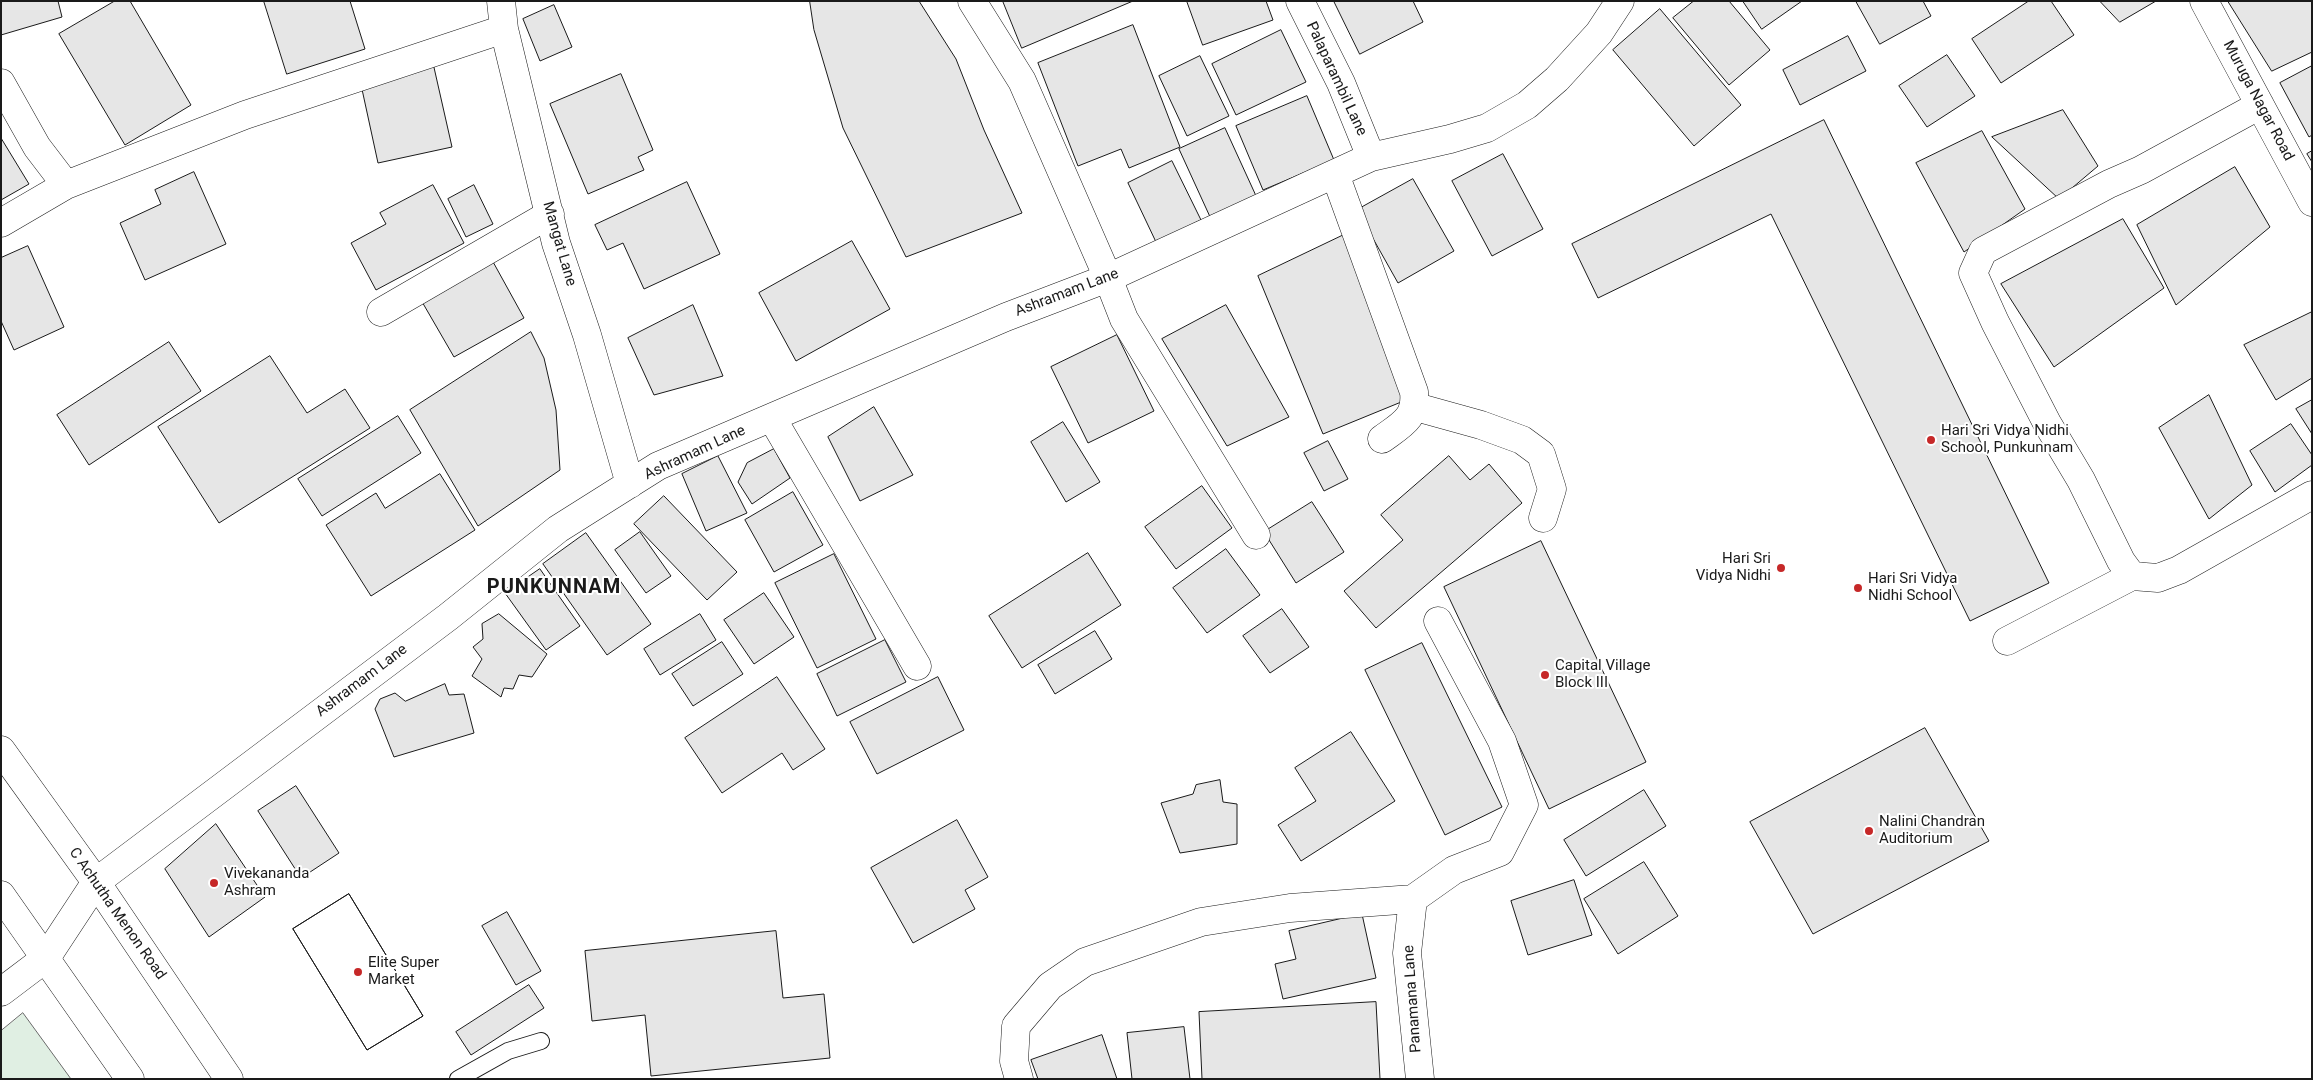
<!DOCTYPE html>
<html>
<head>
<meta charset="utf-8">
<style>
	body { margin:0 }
	#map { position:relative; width:2313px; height:1080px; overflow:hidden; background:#fff; font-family:Roboto,sans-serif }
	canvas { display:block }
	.frame { position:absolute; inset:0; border:2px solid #1a1a1a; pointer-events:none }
</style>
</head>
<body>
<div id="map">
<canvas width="2313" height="1080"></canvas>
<div class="frame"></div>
</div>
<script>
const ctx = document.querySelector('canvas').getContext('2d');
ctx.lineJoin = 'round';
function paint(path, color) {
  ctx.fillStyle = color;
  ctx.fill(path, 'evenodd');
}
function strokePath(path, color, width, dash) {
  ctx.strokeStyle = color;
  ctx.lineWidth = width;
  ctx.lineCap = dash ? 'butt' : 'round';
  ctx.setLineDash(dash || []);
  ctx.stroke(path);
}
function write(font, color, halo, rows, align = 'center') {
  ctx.font = font + ' Roboto,sans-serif';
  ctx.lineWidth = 4;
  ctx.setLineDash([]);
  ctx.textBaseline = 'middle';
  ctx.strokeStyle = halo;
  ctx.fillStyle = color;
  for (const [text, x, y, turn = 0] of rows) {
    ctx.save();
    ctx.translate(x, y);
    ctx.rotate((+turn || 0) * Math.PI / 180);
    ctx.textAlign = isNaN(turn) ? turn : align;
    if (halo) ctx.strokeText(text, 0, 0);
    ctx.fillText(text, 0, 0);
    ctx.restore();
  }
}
const green = new Path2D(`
	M23,1013L71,1079H1V1031Z`);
paint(green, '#e0efe3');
strokePath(green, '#6a6a6a', 1);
const building = new Path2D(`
	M1,1H58L62,17L1,35Z
	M115,1H130L191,105L125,145L59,34Z
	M264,1H350L365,49L287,74Z
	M810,1H919L956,59L984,130L1022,213L906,257L843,128L814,30Z
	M1003,1H1133L1022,48Z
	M1187,1H1266L1273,20L1203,45Z
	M1334,1H1413L1423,22L1360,54Z
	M1694,1H1729L1770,50L1729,85L1673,18Z
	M1743,1H1802L1762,29Z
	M1856,1H1923L1931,16L1880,44Z
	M2029,1H2051L2074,35L2001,83L1972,39Z
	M2100,1H2156L2120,22Z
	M2228,1H2312V52L2272,71Z
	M554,5L572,47L540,61L523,19Z
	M1660,9L1741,105L1694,146L1613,50Z
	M1133,25L1180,147L1129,168L1121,149L1078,166L1038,63Z
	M1281,30L1306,82L1236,115L1212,64Z
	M1848,36L1866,71L1800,105L1783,70Z
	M1947,55L1975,96L1927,127L1899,86Z
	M1200,56L1229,116L1187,136L1159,76Z
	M433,63L452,147L378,163L360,80Z
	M2312,66V135L2309,137L2280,83Z
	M621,74L653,150L638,157L644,170L588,194L550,104Z
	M1307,96L1334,160L1263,190L1236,126Z
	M2063,110L2098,166L2059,199L1992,137Z
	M1824,120L2049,583L1970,621L1771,214L1598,298L1572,244Z
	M1225,128L1257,198L1211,219L1179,149Z
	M1982,131L2025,209L1964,252L1916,163Z
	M1,138L29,184L1,200Z
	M2312,151V162L2307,154Z
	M1503,154L1543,229L1492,256L1452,181Z
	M1172,161L1201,220L1156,242L1128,183Z
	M2235,167L2270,227L2176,305L2137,225Z
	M194,172L226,244L145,280L120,223L161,204L155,190Z
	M1413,179L1454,251L1398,283L1357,210Z
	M687,182L720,254L644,289L623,243L607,250L595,225Z
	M433,185L464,243L376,290L351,243L386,224L380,213Z
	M474,185L493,224L466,237L448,199Z
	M2123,219L2164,288L2054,367L2001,284Z
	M1348,233L1411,398L1323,434L1258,276Z
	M852,241L890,309L796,361L759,293Z
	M28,246L64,327L14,350L1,321V258Z
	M492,260L524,318L454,357L421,300Z
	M693,305L723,376L654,395L628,338Z
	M1226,305L1289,417L1227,446L1162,339Z
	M2312,312V378L2276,400L2244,345Z
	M531,332L544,358L556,410L560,470L478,526L410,410Z
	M1117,335L1154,411L1088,443L1051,367Z
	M169,342L201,391L89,465L57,415Z
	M270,356L307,413L345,389L370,428L219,523L158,427Z
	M2209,395L2252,485L2209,519L2159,428Z
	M2312,400V434L2296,409Z
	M874,407L913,475L860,501L828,437Z
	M398,416L421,453L322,516L298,479Z
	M1063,422L1100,482L1066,502L1031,442Z
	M2291,424L2312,455V465L2275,492L2250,451Z
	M1328,441L1348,479L1324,491L1304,453Z
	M774,449L790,478L752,504L738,482L747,463Z
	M718,456L747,513L706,531L682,474Z
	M1449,456L1470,480L1489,464L1522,503L1376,628L1344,591L1403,540L1381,515Z
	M440,474L475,530L371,596L326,525L376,493L385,508Z
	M1202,486L1232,528L1176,569L1145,527Z
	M793,492L823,545L774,572L745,520Z
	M664,496L737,572L707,600L634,524Z
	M1312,502L1344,552L1296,583L1264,532Z
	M640,532L671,576L646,593L615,550Z
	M586,533L651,624L607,655L543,564Z
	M1541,541L1646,762L1549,809L1444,587Z
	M1226,549L1260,595L1207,633L1173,588Z
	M1088,553L1121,605L1022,668L989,616Z
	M834,554L876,639L817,668L775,583Z
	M540,569L580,626L546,650L505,593Z
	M764,593L794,637L754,664L724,620Z
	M1282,609L1309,647L1270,673L1243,636Z
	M499,614L547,654L532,677L519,675L513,689L504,688L501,697L472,676L482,659L473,647L483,639L482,624Z
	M700,614L716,640L660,675L644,649Z
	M1095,631L1112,659L1055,694L1038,665Z
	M885,640L906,682L837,716L817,674Z
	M722,642L743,674L693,706L672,674Z
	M1422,643L1502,807L1445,835L1365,670Z
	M777,677L825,749L793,770L782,753L722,793L685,738Z
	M938,677L964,730L877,774L850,722Z
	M445,684L449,695L464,694L474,733L394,757L375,709L380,699L395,693L405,701Z
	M1925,728L1989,841L1813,934L1750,822Z
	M1351,732L1395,801L1301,861L1278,825L1316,801L1295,768Z
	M1220,780L1223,802L1237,804V844L1180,853L1161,803L1193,794L1196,785Z
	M296,786L339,853L301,878L258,811Z
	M1644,790L1666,826L1586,876L1564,840Z
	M957,820L988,877L965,890L975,909L913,943L871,868Z
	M216,824L265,897L209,937L165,869Z
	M1644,862L1678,916L1618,954L1584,899Z
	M1574,880L1592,935L1528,955L1511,901Z
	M349,894L423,1016L367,1050L293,929Z
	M349,894L423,1016L367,1050L293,929Z
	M507,912L541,971L516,985L482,926Z
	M1362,914L1376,978L1283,999L1275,964L1296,959L1289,931Z
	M776,931L783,998L824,994L830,1058L651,1076L645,1015L592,1021L585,951Z
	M529,985L544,1008L471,1055L456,1032Z
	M1376,1002L1380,1079H1202L1199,1012Z
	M1184,1027L1190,1079H1132L1127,1033Z
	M1102,1035L1117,1079H1038L1031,1060Z`);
paint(building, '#e6e6e6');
strokePath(building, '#1a1a1a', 1);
const lane = new Path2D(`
	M458,1079L508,1051L541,1041`);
const street = new Path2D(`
	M501,1L504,29L556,243L587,335L630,484
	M972,1L1022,81L1108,278L1124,319L1256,535
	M1300,1L1341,83L1371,157
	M2204,1L2312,202
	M1,83L37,147L66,185
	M2260,105L2141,170L2109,184L1983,251L1973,273L1995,322L2047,423L2081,480L2121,561L2132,576L2158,578L2179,570L2312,495
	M1335,174L1414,392C1417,418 1401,425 1382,439
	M1,223L66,185L245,115L504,29
	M381,312L550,214
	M1416,407L1481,425L1522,440L1541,454L1552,489L1543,518
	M772,418L917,666
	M2007,641L2132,576
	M1,992L46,958L96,882L448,617L558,529L658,466L1006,317L1108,278L1371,157L1450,139L1487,128L1527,105L1557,79L1599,33L1620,1
	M1019,1079L1014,1061L1016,1026L1050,986L1085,962L1201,922L1290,908L1413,899
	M1420,1079L1407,953L1413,899L1454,870L1500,852L1524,805L1502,741L1438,621`);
const primary = new Path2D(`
	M1,750L96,882L229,1079
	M1,895L130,1079`);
strokePath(lane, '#1a1a1a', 18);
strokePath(street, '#1a1a1a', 29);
strokePath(primary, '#1a1a1a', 29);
strokePath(lane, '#fff', 16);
strokePath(street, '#fff', 28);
strokePath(primary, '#fff', 28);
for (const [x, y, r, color] of [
	[1931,440,5,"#c62828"],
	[1781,568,5,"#c62828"],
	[1858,588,5,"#c62828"],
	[1545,675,5,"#c62828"],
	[1869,831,5,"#c62828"],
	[214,883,5,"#c62828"],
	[358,972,5,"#c62828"]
]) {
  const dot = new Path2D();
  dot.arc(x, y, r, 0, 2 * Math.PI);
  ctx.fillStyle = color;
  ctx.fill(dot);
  strokePath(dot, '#fff', 2);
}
write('15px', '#1a1a1a', '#fff', [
	["Palaparambil Lane",1336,79,65],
	["Muruga Nagar Road",2258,101,62],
	["Mangat Lane",559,244,74],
	["Ashramam Lane",1067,293,-21],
	["Ashramam Lane",695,453,-25],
	["Ashramam Lane",362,681,-37],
	["C Achutha Menon Road",117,914,55],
	["Panamana Lane",1413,999,-94]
]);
write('15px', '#1a1a1a', '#fff', [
	["Hari Sri Vidya Nidhi",1941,431],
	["School, Punkunnam",1941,448],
	["Hari Sri",1771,559,"right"],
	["Vidya Nidhi",1771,576,"right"],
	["Hari Sri Vidya",1868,579],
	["Nidhi School",1868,596],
	["Capital Village",1555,666],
	["Block III",1555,683],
	["Nalini Chandran",1879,822],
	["Auditorium",1879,839],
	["Vivekananda",224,874],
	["Ashram",224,891],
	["Elite Super",368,963],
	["Market",368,980]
], 'left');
ctx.letterSpacing = '1px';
write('bold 20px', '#1a1a1a', '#fff', [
	["PUNKUNNAM",554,588]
]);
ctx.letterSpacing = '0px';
</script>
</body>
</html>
